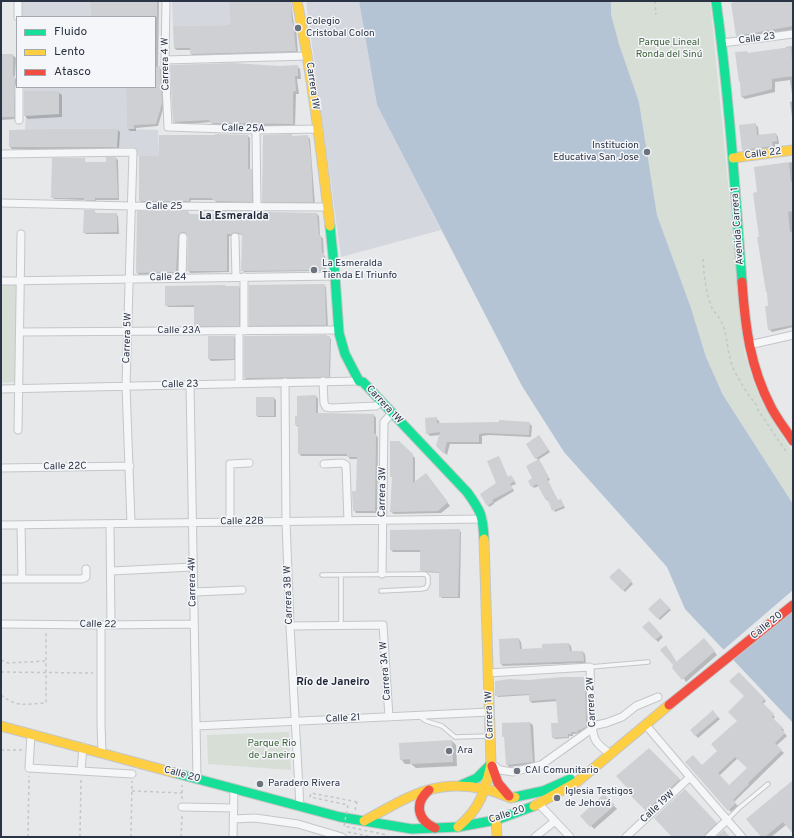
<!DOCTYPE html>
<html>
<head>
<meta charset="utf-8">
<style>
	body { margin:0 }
	#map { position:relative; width:794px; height:838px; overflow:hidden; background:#e6e8ea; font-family:Overpass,sans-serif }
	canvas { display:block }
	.frame { position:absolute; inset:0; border:2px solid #2b3445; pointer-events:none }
	.legend { position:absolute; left:16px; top:16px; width:140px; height:72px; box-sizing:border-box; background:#f4f6f9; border:1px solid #a4a8b1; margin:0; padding:5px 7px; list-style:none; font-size:12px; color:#2b3445 }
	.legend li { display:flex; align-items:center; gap:8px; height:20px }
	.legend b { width:20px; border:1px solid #a4a8b1 }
</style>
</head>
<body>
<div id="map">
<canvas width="794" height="838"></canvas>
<div class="frame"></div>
<ul class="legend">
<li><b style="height:5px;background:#16e098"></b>Fluido</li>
<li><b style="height:5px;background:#ffcf43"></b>Lento</li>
<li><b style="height:5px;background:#f24e42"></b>Atasco</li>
</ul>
</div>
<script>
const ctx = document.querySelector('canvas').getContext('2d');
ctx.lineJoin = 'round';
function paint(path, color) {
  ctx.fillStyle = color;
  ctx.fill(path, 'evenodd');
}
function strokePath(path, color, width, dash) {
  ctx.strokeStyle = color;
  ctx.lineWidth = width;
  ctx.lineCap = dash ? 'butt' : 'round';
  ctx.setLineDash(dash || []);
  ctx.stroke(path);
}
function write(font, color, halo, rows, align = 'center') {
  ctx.font = font + ' Overpass,sans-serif';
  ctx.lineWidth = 3;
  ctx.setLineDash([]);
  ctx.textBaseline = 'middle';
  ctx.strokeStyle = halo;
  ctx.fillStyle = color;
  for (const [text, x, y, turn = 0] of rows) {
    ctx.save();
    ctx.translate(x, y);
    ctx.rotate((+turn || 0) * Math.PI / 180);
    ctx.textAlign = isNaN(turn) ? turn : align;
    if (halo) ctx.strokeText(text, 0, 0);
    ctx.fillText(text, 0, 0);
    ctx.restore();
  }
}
paint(new Path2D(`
	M22,1H90L91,17H22Z
	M172,1H229L230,25L173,26Z
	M306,1H359L377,105L441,230L341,257Z
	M24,87H126L127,129L158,130L159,156H137V150L133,147L117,148L118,129L25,130L26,116L59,114V91H24Z`), '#d4d7dd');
paint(new Path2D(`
	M611,1H710L745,355L754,383L760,398L775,425L793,452V504L723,395L706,357L691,308L657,215L639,102L619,44L611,14Z
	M1,284H16V382L1,383Z
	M289,732L291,770L208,764L207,735Z`), '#d6ded6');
paint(new Path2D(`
	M359,1H611V14L619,44L639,102L657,215L691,308L706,357L723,395L793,504V723L685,609L667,567L564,452L522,386L377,105Z`), '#b4c4d5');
paint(new Path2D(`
	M793,590V609L731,661L722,651Z`), '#e6e8ea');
paint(new Path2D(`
	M91,1H159L158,67L162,70L164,106L158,126L136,128V131H130L128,129L127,87H155V17H92Z
	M230,1H291L294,25L296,27L298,53L194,56L191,54V50H177L174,48L231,26Z
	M734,1H793V30L740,38L737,35Z
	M793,46V125L790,102L793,101L790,80L775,82V92L745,99L742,97L741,84L740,82L747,52L749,54L786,49V47Z
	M1,55H13L16,58L15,78L17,80L16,119L1,120Z
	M297,66L300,69L301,79H297L299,94H296L295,127L214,126L211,122L177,125L174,122L280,67Z
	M58,92L62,95V117L28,119L25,116Z
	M755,124L758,127L759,136L776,134L778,137L779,144H775V149L746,153L743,150Z
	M118,130L120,132L119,149H12L10,147Z
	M248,136L250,138V170L253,172L254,203H218L214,200H191L190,203H142L140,201L160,157Z
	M307,136L310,139L315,204H266L263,201Z
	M116,158L118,160L119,200H96V202L87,201L85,200L54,199L52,197L84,159L86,163H107Z
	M793,162V327L772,332L769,329L770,306L760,237L758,193L756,168Z
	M94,211L97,214H116L118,216L119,234H86L84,232Z
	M188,212L190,215L317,214L319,216L320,236L323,238L324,255L325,256L326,271L244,272L242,270L243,235L238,234L234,236H229V272L190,273L188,270L189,236L185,234L182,235L180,239L178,273L139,275L137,272Z
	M324,285L326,287L328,327H252L250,325Z
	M226,287H239L241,289V327H197L195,325V307H168L166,305Z
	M234,337L236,339V360L211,361L209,359Z
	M329,337L331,339L330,378L247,380L245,378Z
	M316,396L318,399V414L374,415L376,418V435L378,438L377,513H356L354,510L357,492L358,459H350L348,456H301L299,453L298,427L296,425L298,417V397Z
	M274,398L276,400V417H258L256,415Z
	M436,418L439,421L440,424L529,423L532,426L531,437L489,435L482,436V444H450L447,455L437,446L440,435L430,436L427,433Z
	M539,436L550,452L538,460L541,463L550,480L548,481L558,501L561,500L565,508L555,512L549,500L548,501L546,499L539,486L534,488L532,486L539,461L536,458Z
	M399,442L415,458V482L426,474L450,506L441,513L394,514L391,512L393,477Z
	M499,457L508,478L511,476L516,484L511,486L514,491L494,503V504L489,507L488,505L497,484Z
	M459,530L461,532L460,598H442L440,596V573L423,572L421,570V552H393L391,550Z
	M619,569L633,584L625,592L611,577Z
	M660,599L671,610L660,620L650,609Z
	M649,622L663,637L658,642L644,627Z
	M519,639L521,642L522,650L543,649L569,644L571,646L572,652H583L585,654L586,663L503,666L501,664L500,640Z
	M707,642L717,655L686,682L674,664L669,650L677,663Z
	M739,673L766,701L763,704L775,717L773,719L784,730L783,732L787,736L776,746L784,753L734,802L738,806L731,812L686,762L702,766L719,751L739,721L746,696ZM738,758L748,768L729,786L719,776Z
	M584,678L586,680L588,729L583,732H580V733L573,734V736H569V738L555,739L553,737L559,724L558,701L532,703L530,701V695L498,697L496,695L528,681Z
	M713,712L720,719L698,738L691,730Z
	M530,723L533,725L535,764L509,767L507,764L505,738L503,736V724Z
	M452,741L456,745L457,766L416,768L411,764H405L401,759Z
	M665,765L682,782L649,813L633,796Z
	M793,785V833L786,825L771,837H762Z
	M685,790L718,825L707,837H673Z
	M604,795L617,809L594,829L582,816Z`), '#0003');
paint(new Path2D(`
	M90,1H157V17H91Z
	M229,1H289L291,3L292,23H293L296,51L190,54V48H174L173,26L230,25Z
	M732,1H793V26L736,36L731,3H733Z
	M791,47L793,76L772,79V89L741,97L740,82H739L735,52L747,51V53Z
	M1,54H13V76H15L14,117H1Z
	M233,63L280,66L298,65V76H295L296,91L293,92V124L210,123L209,120L173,122L170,65Z
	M160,66L162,103L156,124L134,125V129H127L126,87H155V67Z
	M24,91H59V114L24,116Z
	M756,123L757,135L776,133L777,141L772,142L773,146L742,150L739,125Z
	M52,129H118L117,147H9V130Z
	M215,134L248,135V169H252V202L215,201L211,198H189V201H139V156H159V135H215Z
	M292,134V136L308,135L311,158L313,202H262L263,135Z
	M106,157H116L118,198H95V200H84V198H51L52,158H85V162H106Z
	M789,162L791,182L793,181V211L788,212L790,232L793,231V325L768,330L765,306H768L767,292H766L757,237H759L753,193L757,192L754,167Z
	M84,210H95V213H117V232L83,233Z
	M138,211H188V214H218V211L317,213L319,235H321L322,253H324V270L241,271L242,234L235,232L231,234H227V271H187L188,237L186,233L183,232L180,233L178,236L176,272L136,273L137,212Z
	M325,284L326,325L249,326V285Z
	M225,285V286H239V326H194V305L165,306V286Z
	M327,335V336H330L329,377L244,378V336Z
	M208,336H234V359H208Z
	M316,395V413L374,414V434H376L375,511H353L352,491H356L357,457H347V454H298V425H295V416H297V396Z
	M256,397H274V416H256Z
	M437,417V423L499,422V420L530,422L529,435L486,433L479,434V442H447L444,454L436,446L440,432L426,434L425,418Z
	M539,435L549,450L535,459L526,444Z
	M390,441H399L413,454V483L426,473L448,502L438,511L390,512L392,477H390Z
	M499,456L508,477L511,475L515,481L510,484L513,489L492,500L493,502L487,506L480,494L496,483L487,461Z
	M539,459L549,478L547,479L557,500L561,499L564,506L552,511L547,498L545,499L537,484L531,487L528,481L532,478L526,466Z
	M460,529L458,597H439V572L420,571V550H390V530Z
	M619,568L632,581L623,591L609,577Z
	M660,598L670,608L658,619L648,609Z
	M649,621L662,635L655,640L642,627Z
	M519,638L520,649L542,648V644L569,643L570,651H583L584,661L500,664L499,639Z
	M704,638L715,651L682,680L672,668L673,665L660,650L666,645L676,662Z
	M739,672L765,699L762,702L774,714L772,717L783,728L781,729L785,733L775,743L782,750L748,783L749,784L733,800L736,803L728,811L685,762L693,755L702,765L717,751L711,744L737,721L728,712L744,696L729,681ZM735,757L747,768L729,785L718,773Z
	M562,677H585L586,727L583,728L581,730H578V732H571L572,734H568V737L552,738L551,723H558L556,699L529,701V694L495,696V681L509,679L528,680Z
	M713,710L718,717L695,736L690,730Z
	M530,722L533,762L506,765L504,736L502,737V723Z
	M452,740L453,762L410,764V759L400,760L399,743Z
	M649,748L680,779L646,811L631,796L633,794L616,776Z
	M793,780V834L783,822L765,837H761L746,819Z
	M685,789L717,823L706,833L704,837H672L654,818Z
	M604,794L615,805L590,827L580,816Z
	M724,830L730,837H716Z`), '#ced0d3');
const lane = new Path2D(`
	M322,575L425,574L428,577V584L426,588L421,589L381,591
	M341,625V576
	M590,667L648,662
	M419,716L426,721L442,726L455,737L489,736
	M727,820L739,808L768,784`);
const street = new Path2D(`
	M18,1V17
	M166,1L165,60L168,127L256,130L319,129
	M722,43L793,34
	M165,60L308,56
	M19,87V120
	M256,130L257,207
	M1,154L133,152L126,386L131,523
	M1,203L132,206L327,207
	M235,237L236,277
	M244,277V331
	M182,278L183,237
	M1,281L335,276
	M20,332L339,330
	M749,345L793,335
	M323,381L324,403L326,407L331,408L376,406L381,402
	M285,382L286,521L290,626L300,807
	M239,383V331
	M190,384L197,779
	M1,389L359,381
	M18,430L21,234
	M324,464L342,463L346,465L348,521
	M1,468L130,466
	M230,522V464L249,463
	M110,524L111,625
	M1,525L483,519
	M21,525L22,579
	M111,571L193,567
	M382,574L384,422L392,413
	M1,579H82L86,577V569
	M194,592L242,590
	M1,624L101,625L194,624
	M101,625V724L102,753
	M290,626L383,625L389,717
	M488,673L590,667C591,683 589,726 595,739C598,746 605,750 611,754
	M645,724L690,777L742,837
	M196,726L489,712
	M592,726L606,723L622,717L636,706L658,697
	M31,734L29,768L132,774
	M492,764L500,770L513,772L541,765L593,728
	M81,771L83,747
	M539,804L570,837
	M182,807L234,808
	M233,819L255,818L298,824L342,837
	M233,837L234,788
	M535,837L555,821
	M626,837L690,777
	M709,837L727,820`);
const fast = new Path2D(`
	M716,1C729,94 735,188 742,282
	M330,226L335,276L339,333L345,354L359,381L363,382L467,492C481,511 483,516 484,539
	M175,773L340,817L412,829L458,827L496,820L534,806
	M461,785L477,778L490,765
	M515,797L543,791L570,779`);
const slow = new Path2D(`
	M297,1C312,76 321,150 330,226
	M733,158L793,150
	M1,726L175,773
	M534,806L577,782L669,705
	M496,820L497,837
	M364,821C407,798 433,778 485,789C494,791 503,795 511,798L515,797
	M458,827C480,809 485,791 491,764L484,539`);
const jam = new Path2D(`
	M742,282C745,326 750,367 771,407C777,419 786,430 793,441
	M669,705L793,605
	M492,766L498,783L509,796
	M429,790C414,803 417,820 435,828`);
strokePath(lane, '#c4c6c8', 5.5);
strokePath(street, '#c4c6c8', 9);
strokePath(fast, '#c4c6c8', 11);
strokePath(slow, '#c4c6c8', 11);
strokePath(jam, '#c4c6c8', 11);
strokePath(new Path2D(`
	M655,1L656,15
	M703,259C704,275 706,295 713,310C716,314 720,318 722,323C728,337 727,353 733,368C738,378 744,388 750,397C754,403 756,402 758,410L787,453
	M1,660L8,663L45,661
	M1,672L93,673
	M1,682V660
	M1,695C17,708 26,704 46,703V633
	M1,750H23
	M132,791L182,793
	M182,799V785
	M355,810L357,802
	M348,832L372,837
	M28,837L29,776
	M80,837L81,779
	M131,837L132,781
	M181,837L182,815`), '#c5c6ca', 1.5, [3, 3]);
strokePath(lane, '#f5f6f7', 3.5);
strokePath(street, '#f5f6f7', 7);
strokePath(fast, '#16e098', 9);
strokePath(slow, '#ffcf43', 9);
strokePath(jam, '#f24e42', 9);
strokePath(new Path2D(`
	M357,802L311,793L310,797L348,805L344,826L387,835V837`), '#c5c6ca', 1.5, [3, 3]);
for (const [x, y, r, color] of [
	[298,28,4,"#6c737f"],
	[647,152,4,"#6c737f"],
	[314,270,4,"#6c737f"],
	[449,751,4,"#6c737f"],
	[517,771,4,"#6c737f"],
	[260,784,4,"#6c737f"],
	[557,798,4,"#6c737f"]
]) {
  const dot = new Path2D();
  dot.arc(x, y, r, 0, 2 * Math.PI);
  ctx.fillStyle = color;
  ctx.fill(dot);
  strokePath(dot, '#f4f6f9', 1.5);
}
write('10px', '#2b3445', '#f4f6f9', [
	["Colegio",306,22],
	["Cristobal Colon",306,34],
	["Institucion",639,146,"right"],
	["Educativa San Jose",639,158,"right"],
	["La Esmeralda",322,264],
	["Tienda El Triunfo",322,276],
	["Ara",457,751],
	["CAI Comunitario",525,771],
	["Paradero Rivera",268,784],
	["Iglesia Testigos",565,792],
	["de Jehová",565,804]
], 'left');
write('10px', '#2b3445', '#f4f6f9', [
	["Calle 23",757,39,-8],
	["Carrera 4 W",166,64,-91],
	["Carrera 1W",312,86,82],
	["Calle 25A",243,129,1],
	["Calle 22",763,154,-7],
	["Calle 25",164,207],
	["Avenida Carrera 1",738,226,-94],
	["Calle 24",168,278,-1],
	["Calle 23A",179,331],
	["Carrera 5W",128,338,-88],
	["Calle 23",180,385,-1],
	["Carrera 1W",384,405,47],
	["Calle 22C",65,467,-1],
	["Carrera 3W",383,492,-89],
	["Calle 22B",242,522,-1],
	["Carrera 4W",193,582,-91],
	["Carrera 3B W",289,595,-92],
	["Calle 22",98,625,1],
	["Calle 20",767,626,-39],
	["Carrera 3A W",386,671,-94],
	["Carrera 2W",592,702,-93],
	["Carrera 1W",490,715,-92],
	["Calle 21",343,719,-3],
	["Calle 20",182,775,15],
	["Calle 19W",658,807,-43],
	["Calle 20",507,815,-18]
]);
write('10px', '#3f6138', '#f4f6f9', [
	["Parque Lineal",669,43],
	["Ronda del Sinú",669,55],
	["Parque Rio",272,744],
	["de Janeiro",272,756]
]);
write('bold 11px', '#1d2536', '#f4f6f9', [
	["La Esmeralda",234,217],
	["Río de Janeiro",333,683]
]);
</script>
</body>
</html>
